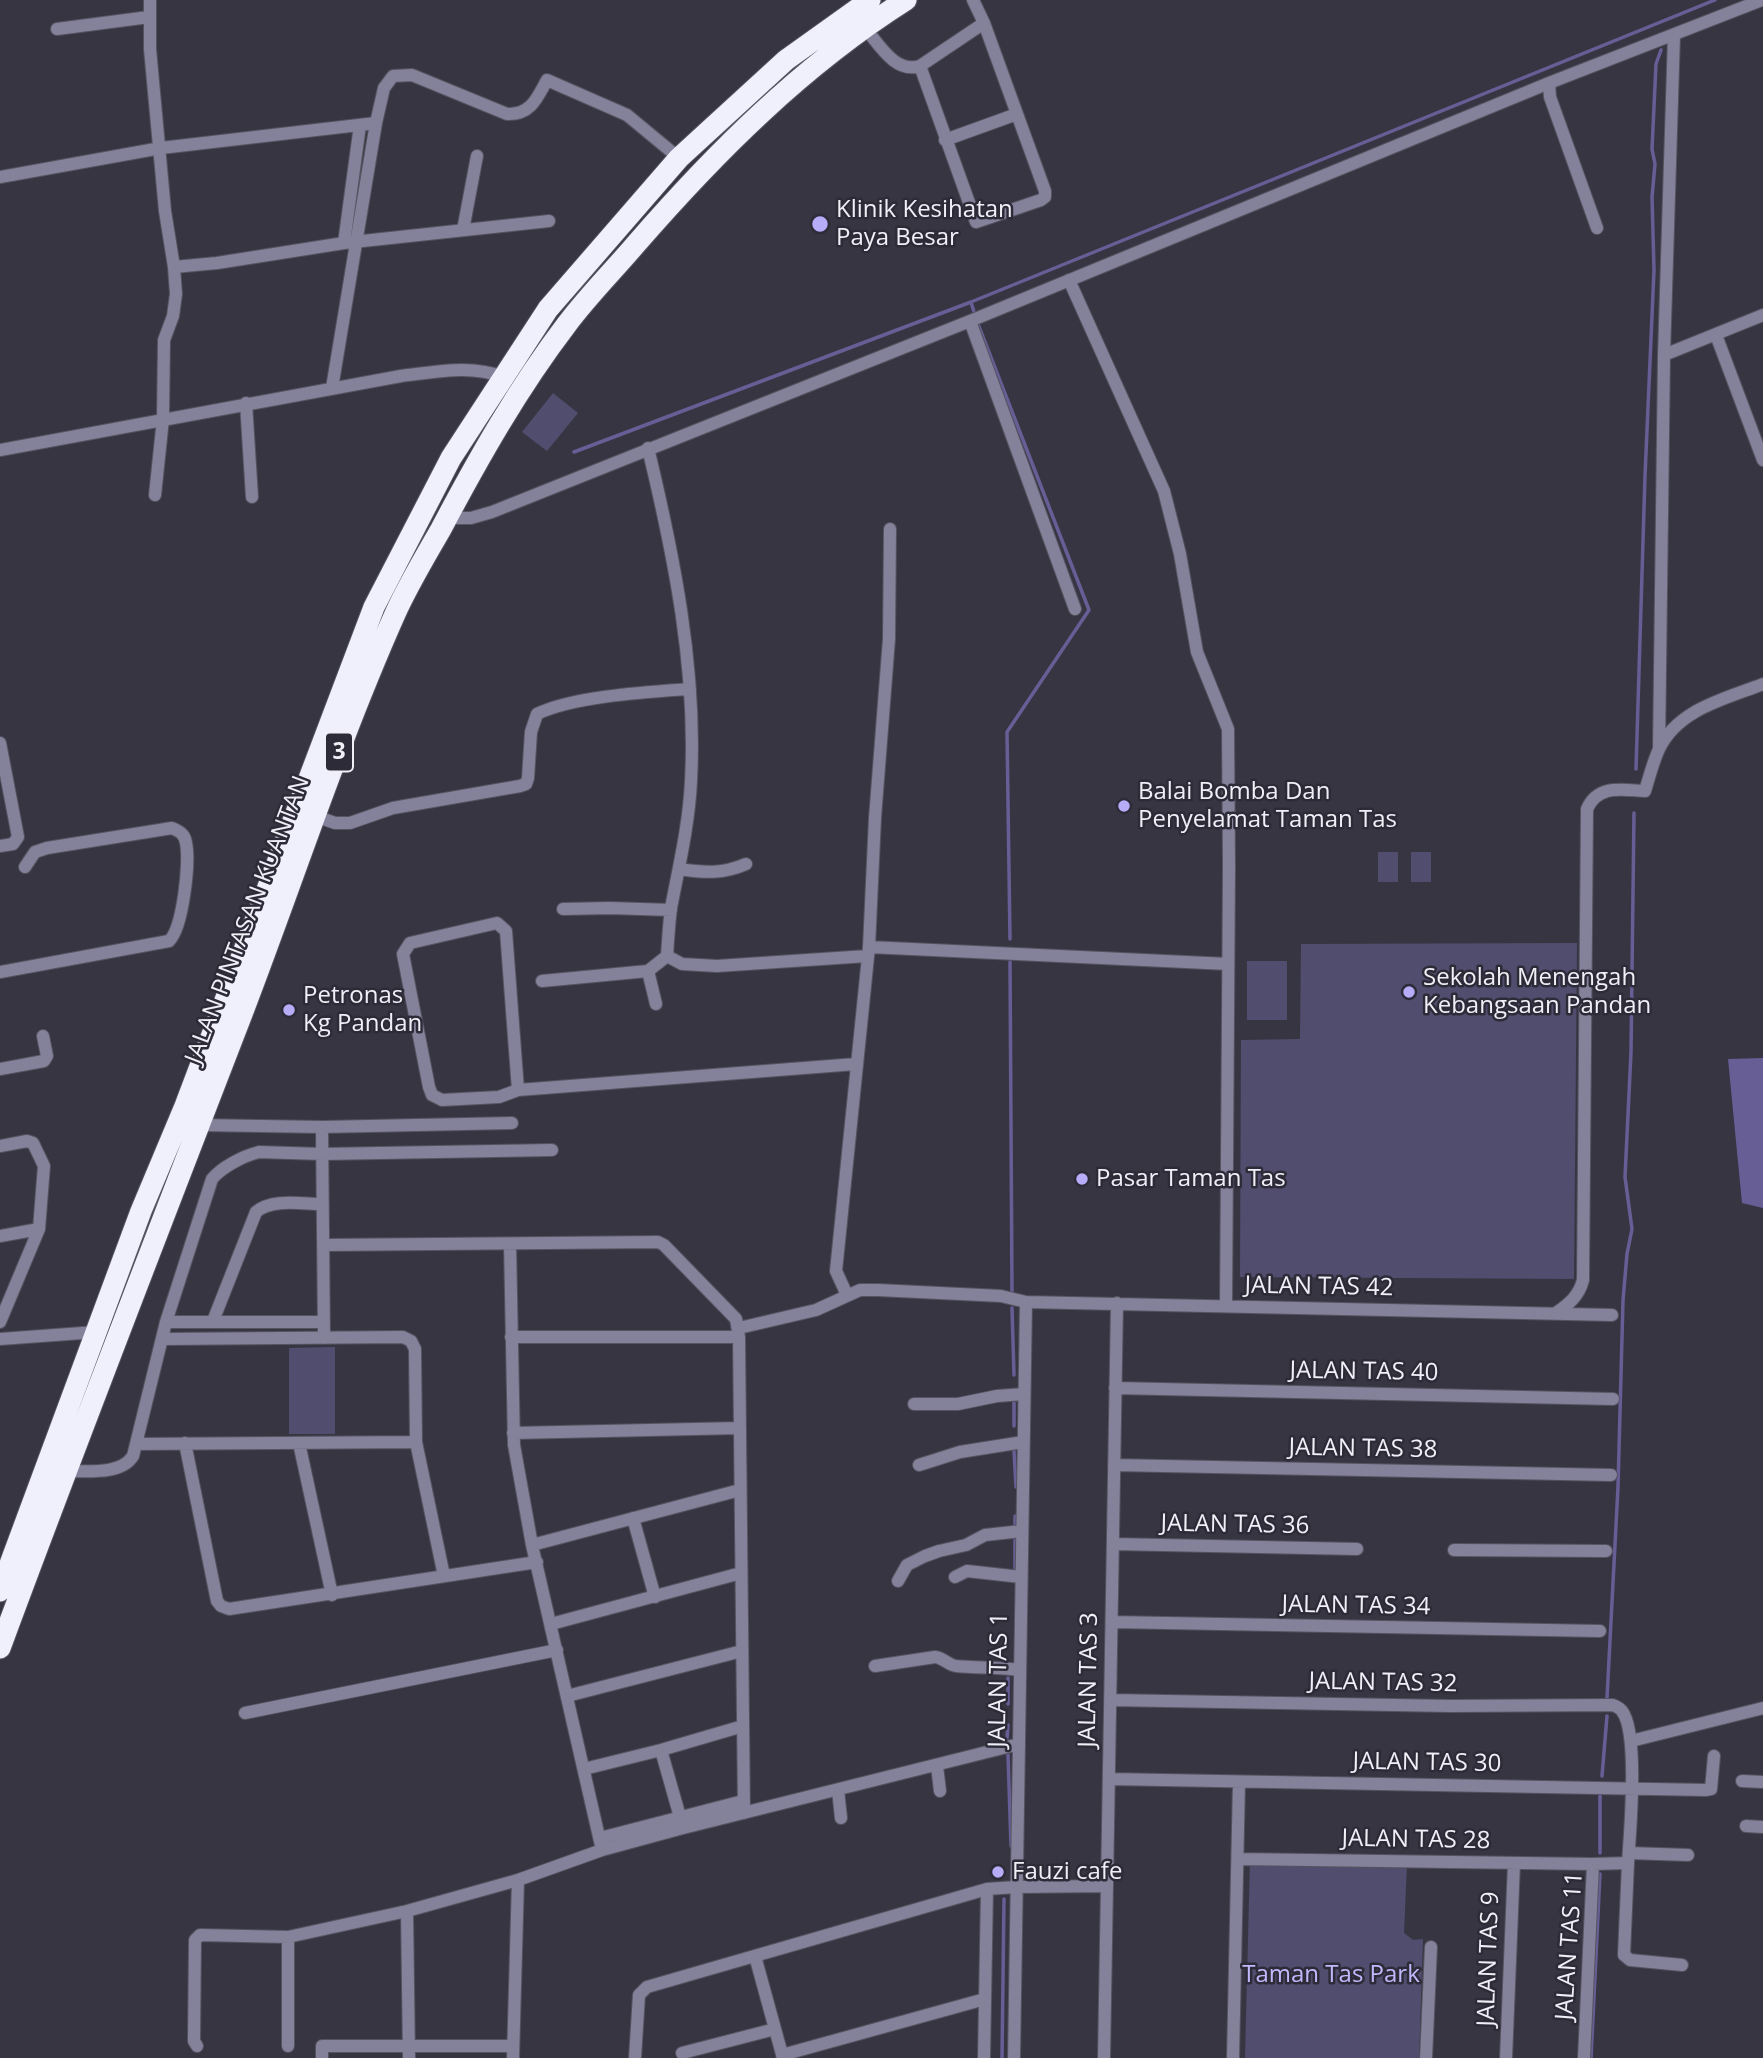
<!DOCTYPE html>
<html>
<head>
<meta charset="utf-8">
<style>
	body { margin:0 }
	canvas { display:block; background:#373542 }
</style>
</head>
<body>
<canvas width="1763" height="2058"></canvas>
<script>
const ctx = document.querySelector('canvas').getContext('2d');
ctx.lineJoin = 'round';
function paint(path, color) {
  ctx.fillStyle = color;
  ctx.fill(path, 'evenodd');
}
function strokePath(path, color, width, dash) {
  ctx.strokeStyle = color;
  ctx.lineWidth = width;
  ctx.lineCap = dash ? 'butt' : 'round';
  ctx.setLineDash(dash || []);
  ctx.stroke(path);
}
function write(font, color, halo, rows, align = 'center') {
  ctx.font = font + ' "Open Sans",sans-serif';
  ctx.lineWidth = 5;
  ctx.setLineDash([]);
  ctx.textBaseline = 'middle';
  ctx.strokeStyle = halo;
  ctx.fillStyle = color;
  for (const [text, x, y, turn = 0] of rows) {
    ctx.save();
    ctx.translate(x, y);
    ctx.rotate((+turn || 0) * Math.PI / 180);
    ctx.textAlign = isNaN(turn) ? turn : align;
    if (halo) ctx.strokeText(text, 0, 0);
    ctx.fillText(text, 0, 0);
    ctx.restore();
  }
}
paint(new Path2D(`
	M553,393L578,413L547,451L522,432Z
	M1378,852H1398V882H1378Z
	M1411,852H1431V882H1411Z
	M1577,943L1574,1279L1240,1277L1241,1040L1300,1039L1301,944Z
	M1247,961H1287V1020H1247Z
	M335,1347V1434H289V1348Z
	M1250,1860L1407,1865L1404,1933L1413,1940L1423,1939L1419,2058H1245Z`), '#514d6e');
paint(new Path2D(`
	M1763,1058V1208L1742,1203L1728,1059Z`), '#675e96');
strokePath(new Path2D(`
	M971,302L974,312
	M978,324L1089,610L1007,732L1010,939
	M574,452L971,302L1715,0
	M1636,769L1645,476L1654,270L1652,197L1655,164L1652,149L1656,64L1661,50
	M1010,962L1012,1291
	M1012,1308L1014,1375
	M1014,1403V1426
	M1014,1451L1016,1487
	M1015,1516V1528
	M1015,1573V1540
	M1008,1678V1704
	M1607,1698L1618,1487L1623,1300L1627,1254L1632,1229L1625,1177L1631,1052L1634,813
	M1007,1738L1008,1725
	M1008,1755L1011,1846
	M1602,1776L1607,1716
	M1600,1853V1792
	M1002,2058L1004,1899
	M1591,2058L1600,1874`), '#675e96', 3.5);
const street = new Path2D(`
	M150,0V49L165,211L174,267L217,263L344,243L549,221
	M865,28C879,44 895,74 920,66L984,23
	M57,29L149,17
	M920,66L976,222L1041,200L1045,197V191L984,23L973,0
	M1549,83L1550,97L1597,228
	M945,140L1017,114
	M0,177L161,148L376,123
	M463,230L477,156
	M344,243L360,125
	M1069,280L1164,491L1180,554L1197,652L1228,729L1229,867L1226,1306
	M970,321L1075,609
	M1716,335L1763,460
	M1664,355L1763,315
	M332,388L376,123L384,88L393,76L412,75L507,114C531,115 537,98 547,80L627,115L679,158
	M246,403L252,497
	M648,448C674,556 697,670 691,781C689,824 679,866 671,908C669,924 668,940 667,956
	M0,450L401,376C436,372 470,364 504,377
	M155,495L163,419L164,340L173,316L176,294L174,267
	M447,518H471L492,512L970,321L1549,83L1762,0
	M0,743L18,837L13,844L0,846
	M1659,749L1664,355L1674,35
	M315,816L335,823H350L393,808L520,786L526,784L528,778L531,732L537,714C574,696 648,692 690,689
	M679,869C705,873 723,874 746,864
	M563,909L610,908L671,910
	M869,947L1228,964
	M648,971L656,1004
	M0,972L169,941C183,928 190,862 186,843C185,834 179,831 172,828L47,848L35,852L25,867
	M542,981L648,971L667,956L682,964L717,966L867,956
	M0,1069L44,1061L47,1056L43,1036
	M442,1100L432,1095L429,1087L403,954L410,943L497,923L506,931L518,1090
	M442,1100L499,1097L518,1090L856,1064
	M198,1125L322,1127L512,1123
	M322,1127L324,1338
	M0,1146L27,1141L33,1143L44,1166L39,1229L0,1322
	M0,1236L39,1229
	M510,1244L514,1445L532,1545L602,1850
	M323,1245L658,1242L664,1245L736,1319L739,1337L744,1813
	M847,1295L836,1271L869,947L875,818L889,639L890,529
	M1556,1313C1569,1304 1579,1296 1583,1280L1587,809C1598,784 1622,790 1645,791C1649,778 1653,762 1659,749C1678,709 1725,699 1763,684
	M213,1321L256,1212C272,1198 302,1204 322,1204
	M166,1322H324
	M739,1328L816,1310L860,1290H878L1001,1296L1026,1302L1612,1315
	M511,1337H739
	M0,1339L96,1332
	M162,1339L403,1337L411,1341L415,1349L416,1442L444,1576
	M1115,1388L1613,1399
	M914,1404H958L997,1396L1024,1394
	M513,1433L740,1428
	M185,1443L217,1601L221,1606L229,1609L537,1562
	M299,1443L332,1595
	M136,1444L416,1442
	M919,1465L960,1452L1023,1442
	M1114,1465L1611,1475
	M68,1471C88,1471 121,1475 133,1456L166,1322L212,1179C222,1167 243,1156 259,1152L322,1154L552,1150
	M633,1518L655,1597
	M1113,1544L1357,1549
	M532,1545L740,1490
	M1454,1550L1606,1551
	M955,1577L967,1571L1021,1577
	M898,1581L907,1565L925,1556L939,1551L966,1545L985,1535L1022,1531
	M1112,1622L1600,1631
	M551,1624L741,1573
	M875,1666L935,1657C944,1658 948,1665 956,1666C977,1668 999,1667 1020,1670
	M567,1696L742,1651
	M1110,1700L1450,1706L1613,1705C1615,1706 1620,1708 1622,1711C1639,1733 1630,1832 1628,1863L1593,1864L1584,2058
	M245,1713L557,1650
	M1631,1741L1763,1708
	M661,1750L682,1824
	M937,1766L940,1791
	M584,1769L661,1750L743,1726
	M1109,1779L1706,1790L1711,1789L1714,1756
	M1742,1781L1763,1782
	M838,1790L841,1818
	M1746,1826L1763,1827
	M600,1838L743,1801
	M1629,1853L1688,1855
	M1238,1859L1593,1864
	M1628,1863L1624,1955L1630,1960L1682,1965
	M407,1911L409,2058
	M288,1937V2046
	M755,1956L783,2058
	M197,2046L194,2041L195,1940L200,1935L288,1937L407,1911L518,1880L602,1850L683,1828L1019,1744
	M682,2053L775,2029
	M782,2055L985,1999
	M322,2058V2046H513
	M513,2058L518,1880
	M635,2058L639,1995L647,1987L987,1889L1016,1887L1107,1886
	M984,2058L987,1889
	M1014,2058L1026,1302
	M1104,2058L1117,1303
	M1233,2058L1239,1782
	M1426,2058L1431,1947
	M1506,2058L1514,1863`);
const highway = new Path2D(`
	M0,1591L141,1211L185,1106L374,607L451,458L548,309L679,158L786,60L870,0
	M0,1648C77,1440 157,1234 237,1027C290,890 335,749 395,614C408,585 425,557 441,529C478,459 518,388 567,324C588,296 613,271 636,244C716,152 802,66 906,0`);
strokePath(street, '#55535f', 14);
strokePath(highway, '#55535f', 23);
strokePath(street, '#84819b', 12);
strokePath(highway, '#f0effc', 21);
for (const [x, y, r, color] of [
	[820,224,9,"#b6acf8"],
	[1124,806,7,"#b6acf8"],
	[1409,992,7,"#b6acf8"],
	[289,1010,7,"#b6acf8"],
	[1082,1179,7,"#b6acf8"],
	[998,1872,7,"#b6acf8"]
]) {
  const dot = new Path2D();
  dot.arc(x, y, r, 0, 2 * Math.PI);
  ctx.fillStyle = color;
  ctx.fill(dot);
  strokePath(dot, '#2d2b38', 2.5);
}
for (const [x, y, w] of [
	[339,752,28]
]) {
  const box = new Path2D();
  box.roundRect(x - w / 2, y - 19.5, w, 39, 5);
  ctx.fillStyle = '#2d2b38';
  ctx.fill(box);
  strokePath(box, '#f0eff7', 2);
}
write('bold 23px', '#f0eff7', null, [
	["3",339,752]
]);
write('24px', '#f0eff7', '#2d2b38', [
	["Klinik Kesihatan",836,210],
	["Paya Besar",836,238],
	["Balai Bomba Dan",1138,792],
	["Penyelamat Taman Tas",1138,820],
	["Sekolah Menengah",1423,978],
	["Kebangsaan Pandan",1423,1006],
	["Petronas",303,996],
	["Kg Pandan",303,1024],
	["Pasar Taman Tas",1096,1179],
	["Fauzi cafe",1012,1872]
], 'left');
write('24px', '#f0eff7', '#2d2b38', [
	["JALAN PINTASAN KUANTAN",248,920,-69],
	["JALAN TAS 42",1319,1287,1],
	["JALAN TAS 40",1364,1372,1],
	["JALAN TAS 38",1363,1449,1],
	["JALAN TAS 36",1235,1525,1],
	["JALAN TAS 34",1356,1606,1],
	["JALAN TAS 1",999,1680,-89],
	["JALAN TAS 3",1089,1680,-89],
	["JALAN TAS 32",1383,1683,1],
	["JALAN TAS 30",1427,1763,1],
	["JALAN TAS 28",1416,1840,1],
	["JALAN TAS 11",1570,1946,-86],
	["JALAN TAS 9",1489,1959,-88]
]);
write('24px', '#c1b8fb', '#2d2b38', [
	["Taman Tas Park",1331,1975]
]);
</script>
</body>
</html>
